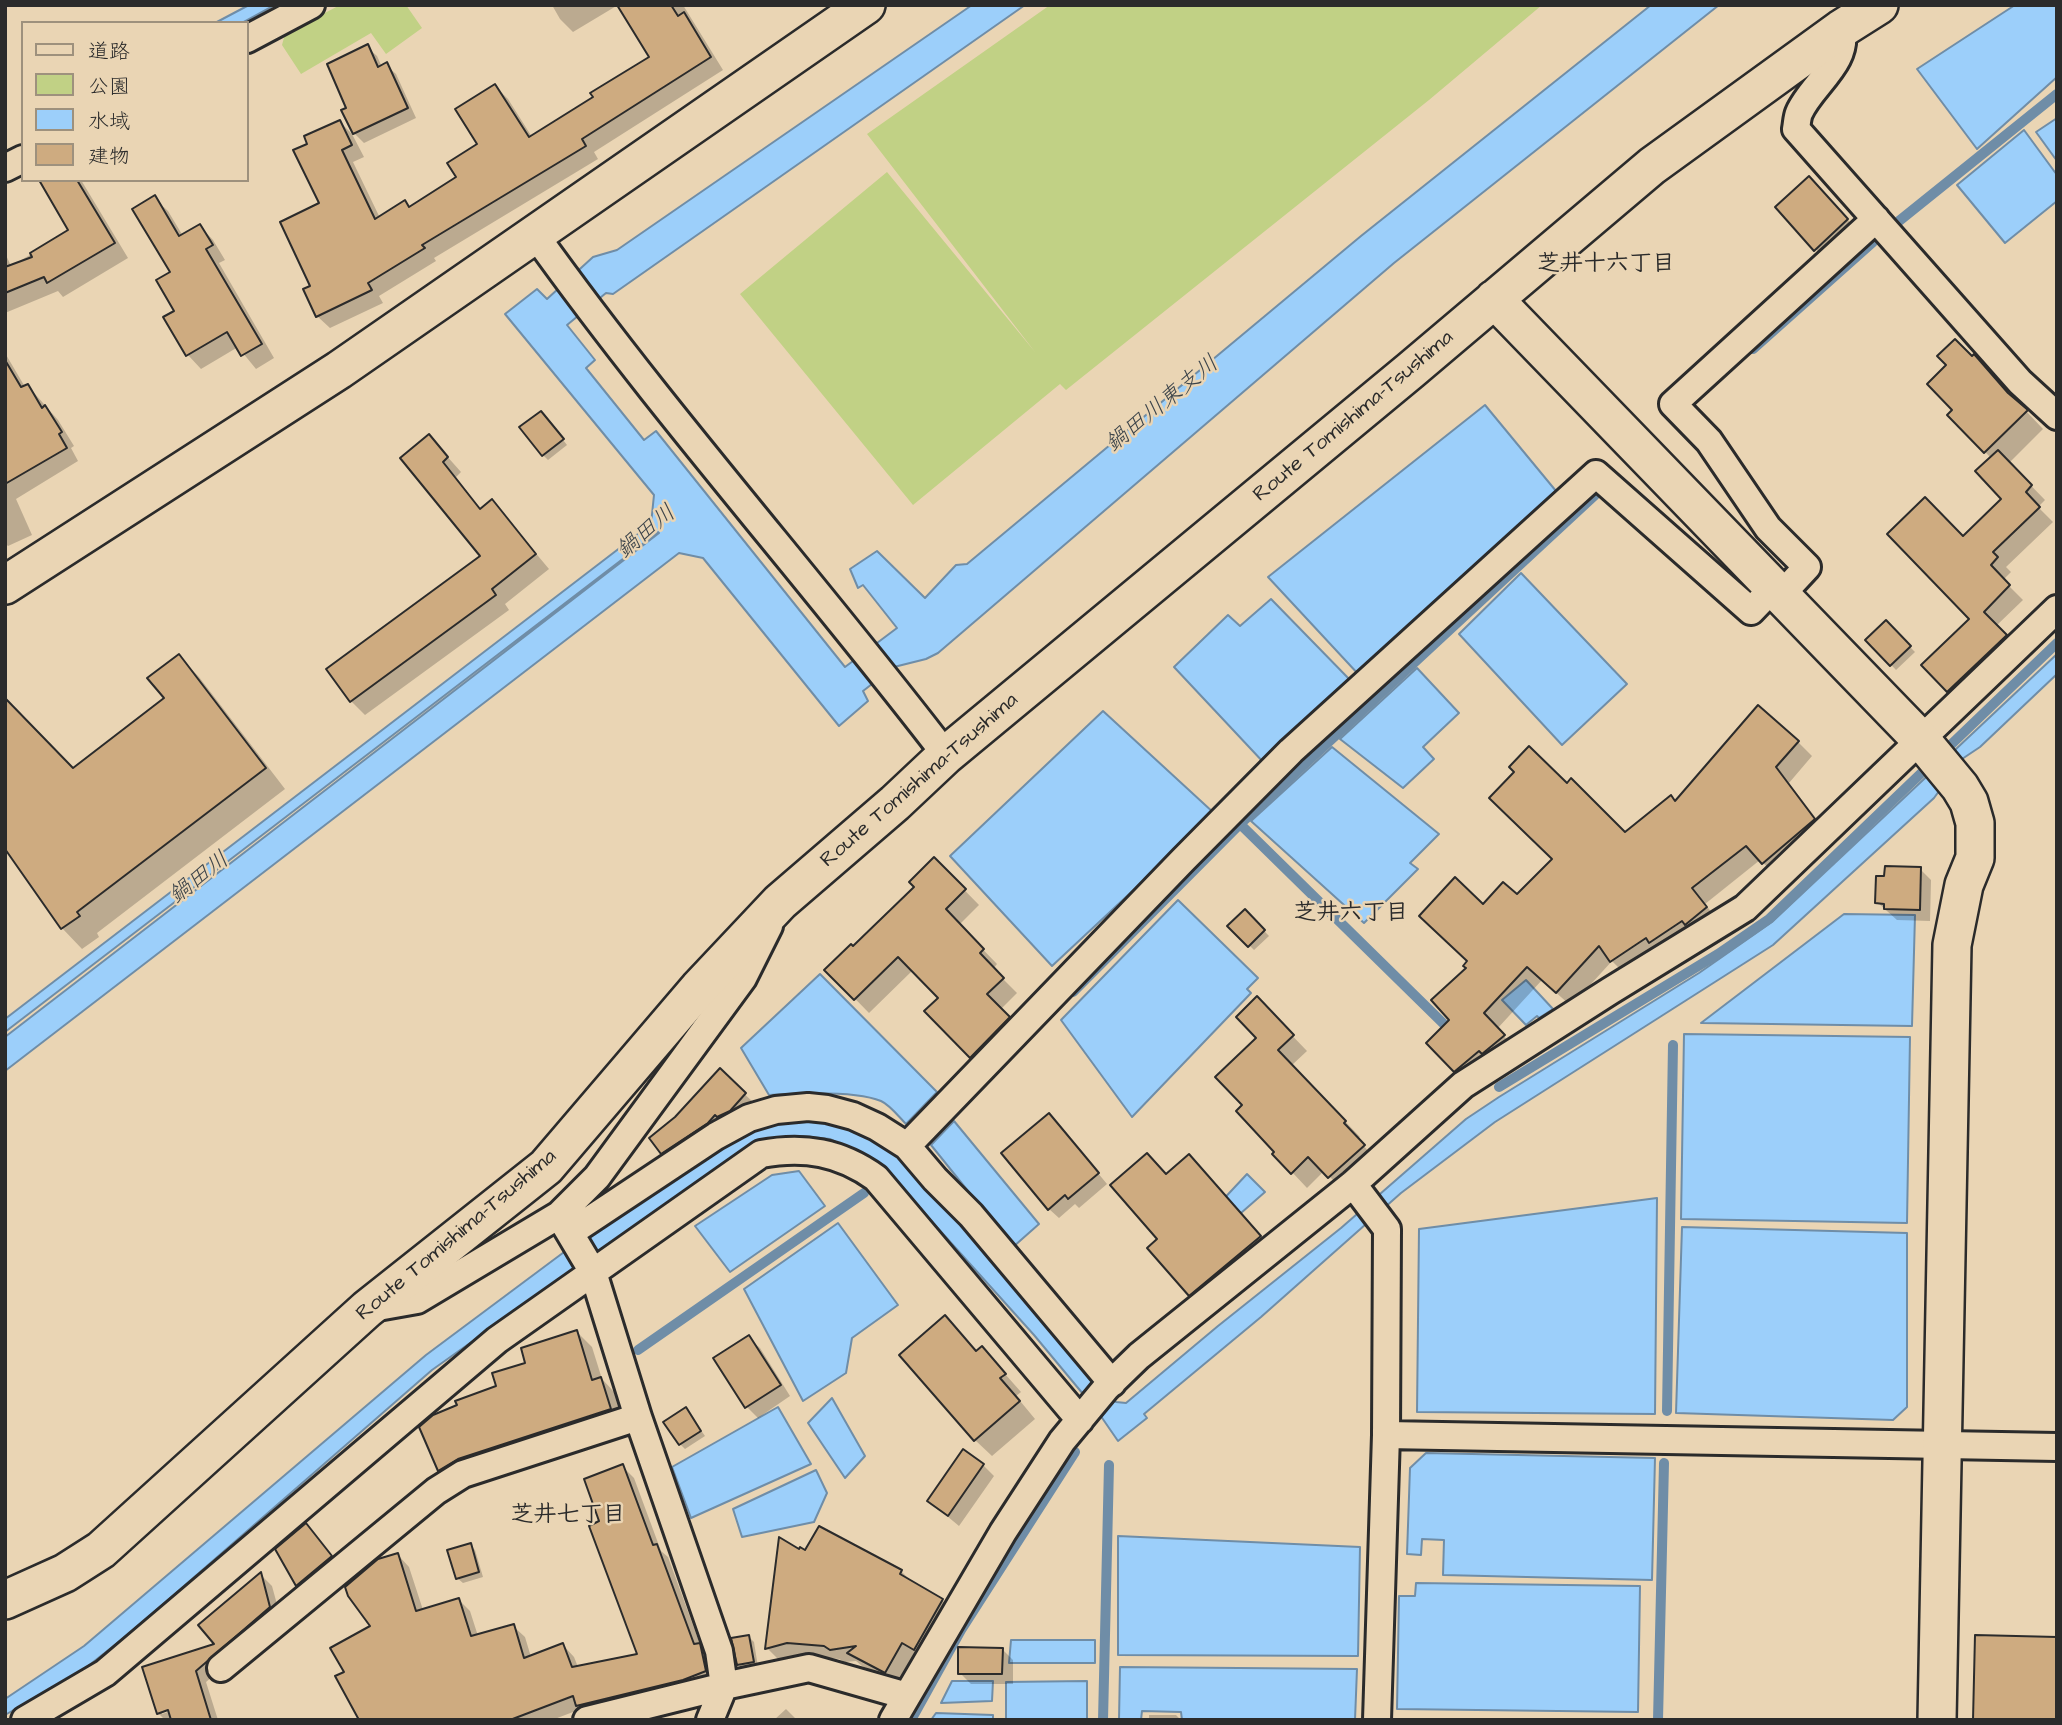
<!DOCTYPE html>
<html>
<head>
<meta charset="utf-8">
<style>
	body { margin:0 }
	#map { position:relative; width:2062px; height:1725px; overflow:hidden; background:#ead5b4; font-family:"Architects Daughter","Klee One",sans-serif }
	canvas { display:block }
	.frame { position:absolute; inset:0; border:7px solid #2b2b2b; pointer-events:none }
	.legend { position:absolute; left:21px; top:21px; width:228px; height:161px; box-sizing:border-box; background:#ead5b4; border:2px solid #9e917d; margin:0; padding:9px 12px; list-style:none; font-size:21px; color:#2b2b2b }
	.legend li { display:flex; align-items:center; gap:14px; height:35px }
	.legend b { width:35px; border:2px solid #9e917d }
</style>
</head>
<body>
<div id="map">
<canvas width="2062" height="1725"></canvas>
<div class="frame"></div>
<ul class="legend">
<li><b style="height:9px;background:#ead5b4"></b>道路</li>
<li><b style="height:19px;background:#c1d185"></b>公園</li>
<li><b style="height:19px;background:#9ccffa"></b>水域</li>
<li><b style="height:19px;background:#ceab80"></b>建物</li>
</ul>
</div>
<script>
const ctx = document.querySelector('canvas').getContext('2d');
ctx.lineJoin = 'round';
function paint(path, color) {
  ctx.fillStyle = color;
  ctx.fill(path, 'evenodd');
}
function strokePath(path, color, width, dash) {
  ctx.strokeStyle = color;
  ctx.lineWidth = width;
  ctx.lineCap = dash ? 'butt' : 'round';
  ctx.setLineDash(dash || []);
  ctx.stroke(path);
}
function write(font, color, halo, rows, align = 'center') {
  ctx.font = font + ' "Architects Daughter","Klee One",sans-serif';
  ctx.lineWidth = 5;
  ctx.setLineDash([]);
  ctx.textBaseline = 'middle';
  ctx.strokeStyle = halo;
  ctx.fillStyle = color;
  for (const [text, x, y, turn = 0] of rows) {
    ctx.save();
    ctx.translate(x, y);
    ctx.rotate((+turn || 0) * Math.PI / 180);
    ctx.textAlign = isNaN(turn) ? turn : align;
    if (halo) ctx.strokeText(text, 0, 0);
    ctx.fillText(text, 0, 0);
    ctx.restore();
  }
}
paint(new Path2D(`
	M340,5H406L422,28L386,54L371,33L301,74L282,45L285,34Z
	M1050,5H1542L1429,100L1066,390L1060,384L913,505L740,294L887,172L1035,352L867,134Z`), '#c1d185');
const water = new Path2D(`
	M249,5H275L242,23H215Z
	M972,5H1025L613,294L606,293L567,325L595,360L586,368L644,440L656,431L845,667L897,628L863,585L858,588L850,569L877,551L925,598L956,565L967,564L1361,236L1651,5H1719L1394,263L938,653L926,659L894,667L863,691L868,701L839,726L703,558L679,553L5,1071V1037L659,533L658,532L5,1032V1019L651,524L654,495L505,314L537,289L547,299L593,257L617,250Z
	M2015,5H2057V77L1977,149L1917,69Z
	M2057,118V161L2036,132Z
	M2024,130L2057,175V201L2005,243L1957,185Z
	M1485,405L1556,491L1360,676L1268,577Z
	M1521,573L1627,684L1562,745L1459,634Z
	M1271,599L1352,682L1265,764L1174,667L1228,615L1240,626Z
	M2057,654V674L1980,747L1962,759L1934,798L1773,945L1495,1122L1401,1193L1261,1317L1144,1414L1147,1418L1118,1441L1098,1412L1034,1335L881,1165L830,1139L803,1136L770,1140L739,1152L432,1370L130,1633L83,1670L5,1715V1699L84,1646L426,1355L603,1223L714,1146L770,1120L832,1117L902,1155L962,1220L1094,1384L1116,1402L1126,1403L1218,1326L1341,1228L1466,1119L1499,1097L1699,973L1772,922Z
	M1417,668L1459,713L1423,747L1434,759L1403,788L1340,739Z
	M1103,711L1215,814L1052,966L950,856Z
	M1332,747L1439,834L1410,863L1418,869L1364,923L1251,821Z
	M1178,900L1258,978L1247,989L1251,993L1132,1117L1061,1020Z
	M1844,914L1915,915L1912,1026L1701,1023Z
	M820,974L937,1092L906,1124C899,1117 890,1105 881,1101C854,1090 799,1093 769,1095L741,1048Z
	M1526,980L1553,1009L1539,1018L1537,1016L1526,1025L1502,1000Z
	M1684,1034L1910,1037L1907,1223L1681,1219Z
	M954,1121L1039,1224L1013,1247L931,1145Z
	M799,1171L825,1206L730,1272L695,1226L772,1175Z
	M1247,1174L1265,1192L1233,1220L1218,1205Z
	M1657,1198L1655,1414L1417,1412L1419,1229Z
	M838,1223L898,1305L852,1338L846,1373L803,1401L744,1289Z
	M1682,1227L1907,1233V1407L1893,1420L1676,1413Z
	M832,1398L865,1456L845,1478L808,1423Z
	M778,1407L811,1464L691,1518L672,1467Z
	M1426,1453L1655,1458L1652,1580L1443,1575L1444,1540L1422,1539L1421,1555L1407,1554L1410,1468Z
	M816,1470L827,1493L814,1522L742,1537L733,1509Z
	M1118,1536L1360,1547L1358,1656L1118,1655Z
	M1416,1583L1640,1586L1638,1712L1397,1709L1399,1596H1415Z
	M1011,1640H1095V1663H1009Z
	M1120,1667L1357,1669L1355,1720H1182L1181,1712L1142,1711L1141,1720H1119Z
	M952,1681H993L992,1701L941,1703Z
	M1087,1681V1720H1006V1682Z
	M936,1713L993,1715V1720H931Z`);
paint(water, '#9ccffa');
strokePath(water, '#6f8da7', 2);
paint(new Path2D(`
	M552,5H618L573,32L560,19Z
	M619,5H683L723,70L594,152L598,159L434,258L436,261L379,296L383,303L330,328L317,316L312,287L321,204L310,144L340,122L352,134L364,157L353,162L380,218L405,203L411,208L458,177L480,145L495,86L508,99L532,137L595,97L651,57Z
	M367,47L377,56L382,67L386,65L396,74L416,118L364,143L354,133L349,109Z
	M45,180H81L128,258L63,297L58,291L5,313V253L11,266L71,231Z
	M1820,189L1858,231L1827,261L1777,207Z
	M154,198L168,211L183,236L200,226L213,240L225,260L219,263L274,358L256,369L238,347L201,369L188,355L176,311L172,273Z
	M5,353L25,387L28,386L58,420L74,446L71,448L78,461L16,499L32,535L8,546L5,543Z
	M1974,356L2043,429L2009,463L2045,500L2038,507L2053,522L2006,567L2011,572L2003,580L2023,600L1996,626L2020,650L1962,705L1923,665L1972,619L1963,538L2004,499L1991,458L1949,415L1955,410Z
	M546,418L567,445L548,460L543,455Z
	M429,436L461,472L456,477L481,510L492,501L549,569L505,604L509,610L365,715L351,701L482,556Z
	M1886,623L1915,652L1896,670L1868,640Z
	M179,656L199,677L285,789L97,933L99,937L82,949L62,928L73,770L166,699Z
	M1798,742L1812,756L1789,783L1828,834L1778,877L1760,860L1705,904L1720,923L1626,975L1612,961L1571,1006L1542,980L1497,1029L1518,1051L1470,1085L1429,1043L1452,1020L1468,969L1483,906L1517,896L1554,859L1567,785L1624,834L1676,803Z
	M934,859L979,905L959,925L997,964L993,969L1017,993L1000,1010L1022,1032L985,1071L927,1011L940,998L913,970L869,1013L827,970L853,949L916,887Z
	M1920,869L1931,880L1930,921L1897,920L1877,902Z
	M1245,911L1269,936L1254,950L1230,926Z
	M1257,999L1307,1051L1292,1065L1360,1137L1357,1139L1378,1161L1344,1191L1324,1171L1307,1188L1275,1154L1277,1152L1245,1105L1258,1038Z
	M720,1071L753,1102L738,1118L670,1160L662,1152L676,1118Z
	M1058,1125L1107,1184L1079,1208L1075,1204L1059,1218L1049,1209Z
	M1204,1171L1274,1251L1205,1309L1190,1294L1159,1239L1167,1176Z
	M945,1317L978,1352L998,1366L1021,1392L1016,1396L1035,1419L992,1456L975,1440Z
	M577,1332L592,1347L602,1379L616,1394L625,1424L455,1485L440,1470L421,1428L498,1387L528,1364ZM465,1453L467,1456L444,1470V1466Z
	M748,1337L760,1348L790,1396L758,1418L746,1406Z
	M686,1409L705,1436L685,1449L680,1444Z
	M983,1465L994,1476L959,1526L929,1501Z
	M622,1466L634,1478L661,1551L668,1557L701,1647L711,1657L717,1683L581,1709L552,1720H361L346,1672L372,1626L398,1555L409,1567L423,1610L459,1600L470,1611L478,1636L513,1626L525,1637L531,1657L563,1645L574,1657L578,1667L639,1655L602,1522Z
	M317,1537L342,1568L308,1596L297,1585Z
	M470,1545L475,1550L483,1577L463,1583L457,1578Z
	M800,1551L901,1571L913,1583L942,1600L955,1613L899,1685L862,1666L856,1661L845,1662L839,1659L802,1655L780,1661L767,1648Z
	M261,1575L272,1586L281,1619L206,1682L218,1720H165L158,1713L217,1645ZM177,1709L162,1714V1710Z
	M749,1637L754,1642L758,1667L744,1669L738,1664Z
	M1002,1649L1013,1660V1684H971L960,1673Z
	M786,1709L797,1720H774Z
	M1149,1715H1176L1181,1720H1149Z`), '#0003');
strokePath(new Path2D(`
	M1899,221L2057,94
	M1753,349L1873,242
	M1240,824L1595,495
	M1073,992L1240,824L1452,1032
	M1499,1087L1718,954L1769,919L2057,643
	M638,1350L864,1193
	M1667,1411L1673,1045
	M911,1720L961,1630L1075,1452
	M1103,1720L1109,1465
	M1658,1720L1664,1463`), '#6f8da7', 10);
const building = new Path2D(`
	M617,5H671L678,16L684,12L711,57L582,139L586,146L422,245L425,248L368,283L372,290L316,317L303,289L310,286L280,222L319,203L293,150L307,144L304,136L340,120L352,145L342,150L375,219L405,200L409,207L456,177L447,163L477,144L455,109L495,84L529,137L593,97L590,93L649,57Z
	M368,44L378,67L387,62L408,108L353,134L341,110L346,108L327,64Z
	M1809,176L1848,219L1814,251L1775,207Z
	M39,180H77L115,243L47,283L44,277L5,293V267L32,257L30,253L68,230Z
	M155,195L179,236L200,224L213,245L206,249L262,344L241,356L227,332L186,356L163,317L174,311L156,280L170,272L132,209Z
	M1955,339L1972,356L1974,354L2008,393L2028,410L1984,453L1947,415L1952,410L1927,384L1946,365L1937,356Z
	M5,360L21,387L28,384L42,408L45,405L62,432L59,434L67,448L5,484Z
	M541,411L564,439L542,456L519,427Z
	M429,434L448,457L443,462L480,509L492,499L536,554L492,589L496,595L350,702L326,669L480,556L400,458Z
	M1998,450L2032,485L2026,492L2040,507L1993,552L1998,557L1991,565L2010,585L1984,612L2007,635L1947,692L1921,665L1969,619L1887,534L1925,497L1963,536L2001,499L1975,471Z
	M1886,620L1911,646L1890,666L1865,640Z
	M179,654L266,768L77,912L80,916L61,929L5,849V698L73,768L164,698L147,678Z
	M1758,705L1799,741L1776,767L1815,819L1762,864L1746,846L1692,888L1707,907L1685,925L1682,921L1649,943L1646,938L1610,962L1599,946L1556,993L1527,967L1484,1013L1505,1035L1482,1054L1479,1051L1454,1072L1426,1043L1449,1020L1431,1000L1466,968L1463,966L1467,961L1419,916L1455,877L1483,904L1503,882L1517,894L1552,859L1489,798L1514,772L1509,767L1529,746L1567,783L1571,778L1625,832L1671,795L1675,801Z
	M934,857L966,889L946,909L984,949L980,953L1004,978L987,994L1010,1017L970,1058L924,1011L938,998L898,957L854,1000L824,970L851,944L853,946L914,887L909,882Z
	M1885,866L1921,867L1920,910L1884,909V904L1875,903L1876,876H1884Z
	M1245,909L1265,930L1248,947L1227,926Z
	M1257,996L1294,1035L1278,1050L1346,1121L1344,1123L1365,1145L1328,1178L1308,1157L1291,1174L1272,1154L1274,1152L1236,1111L1242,1105L1215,1077L1256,1038L1236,1017Z
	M720,1068L746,1093L730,1111L717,1117L715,1115L708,1123L661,1154L649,1138L675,1117Z
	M1049,1113L1099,1173L1068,1199L1065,1195L1048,1210L1001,1153Z
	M1147,1153L1166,1174L1189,1154L1261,1236L1189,1296L1147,1248L1157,1239L1110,1185Z
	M945,1315L976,1351L982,1346L1006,1374L1000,1378L1020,1401L974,1441L899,1355Z
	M577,1330L592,1380L601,1377L611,1409L458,1459L438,1471L419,1427L433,1415L457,1405L455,1401L496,1386L492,1373L525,1363L521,1348Z
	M749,1335L781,1385L745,1408L713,1358Z
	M686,1407L701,1431L679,1445L663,1422Z
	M963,1449L984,1464L948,1516L927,1501Z
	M623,1464L653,1545L657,1544L694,1644L700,1643L706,1671L683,1680L576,1706L573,1696L510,1720H359L335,1676L344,1672L330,1648L370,1626L348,1596L345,1587L378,1559L398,1553L416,1611L459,1598L471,1636L514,1624L524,1658L563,1643L572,1667L637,1654L589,1526L599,1521L584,1479Z
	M306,1523L332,1556L296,1586L275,1549Z
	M819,1526L902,1570L900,1574L943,1599L914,1650L902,1643L885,1673L847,1653L856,1646L830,1650L824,1646L787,1643L765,1649L779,1537L799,1549L800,1547L805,1550Z
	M471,1543L479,1572L456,1579L447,1550Z
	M261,1572L270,1607L196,1671L211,1720H171L168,1710L157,1714L142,1667L214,1644L198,1625Z
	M749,1635L754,1662L737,1665L731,1638Z
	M1975,1635L2057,1637V1720H1973Z
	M958,1647L1003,1648L1002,1674H958Z`);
paint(building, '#ceab80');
strokePath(building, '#2b2b2b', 2);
const street = new Path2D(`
	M1841,29C1850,62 1811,85 1799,113C1797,118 1797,124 1796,129L2020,382L2057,416
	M247,39L311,5
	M5,168L23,159
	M536,236C664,415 812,580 946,755
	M1781,595L1807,567L1768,528L1709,441L1673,404L1876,219
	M907,1146L1183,860L1291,751L1596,474L1751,611L1774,587
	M1353,1184L1387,1229L1386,1435L1377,1720
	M559,1215L597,1177L743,978L769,926
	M570,1233L716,1136L749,1118L776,1110L808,1107L827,1109L853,1116L877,1127L907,1146L935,1179L971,1215L1112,1383
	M372,1308L417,1300L559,1215L593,1272L638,1417L719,1651L724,1686L587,1720
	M1386,1435L2057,1447
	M221,1668L436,1491L463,1474L638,1417
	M25,1720L105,1673L497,1340L761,1154C804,1146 840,1152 876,1178L1080,1420
	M710,1720L724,1686L809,1668L907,1696
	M893,1720L1003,1532L1062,1441L1106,1388L1139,1356L1353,1184L1463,1085L1610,991L1745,908L2057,609`);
const secondary = new Path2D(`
	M1494,299L1922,741L1960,787L1969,802L1975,823V858L1964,885L1952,945L1937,1720
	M5,585L339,370L866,5
	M5,1600L65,1573L101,1550L367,1309L546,1167L699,988L780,902L895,803L946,755L1411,370L1652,166L1841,29L1879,5`);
strokePath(street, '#2b2b2b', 32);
strokePath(secondary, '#2b2b2b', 42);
strokePath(street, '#ead5b4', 26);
strokePath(secondary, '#ead5b4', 37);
write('21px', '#2b2b2b', '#ead5b4', [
	["Route Tomishima-Tsushima",1354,417,-40],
	["Route Tomishima-Tsushima",920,781,-41],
	["Route Tomishima-Tsushima",457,1236,-40]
]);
write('bold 23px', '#2b2b2b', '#ead5b4', [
	["芝井十六丁目",1606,265],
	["芝井六丁目",1351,914],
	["芝井七丁目",568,1516]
]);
write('italic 23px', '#3c444a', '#ead5b4', [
	["鍋田川東支川",1163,405,-39],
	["鍋田川",647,533,-40],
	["鍋田川",200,879,-38]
]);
</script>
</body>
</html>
